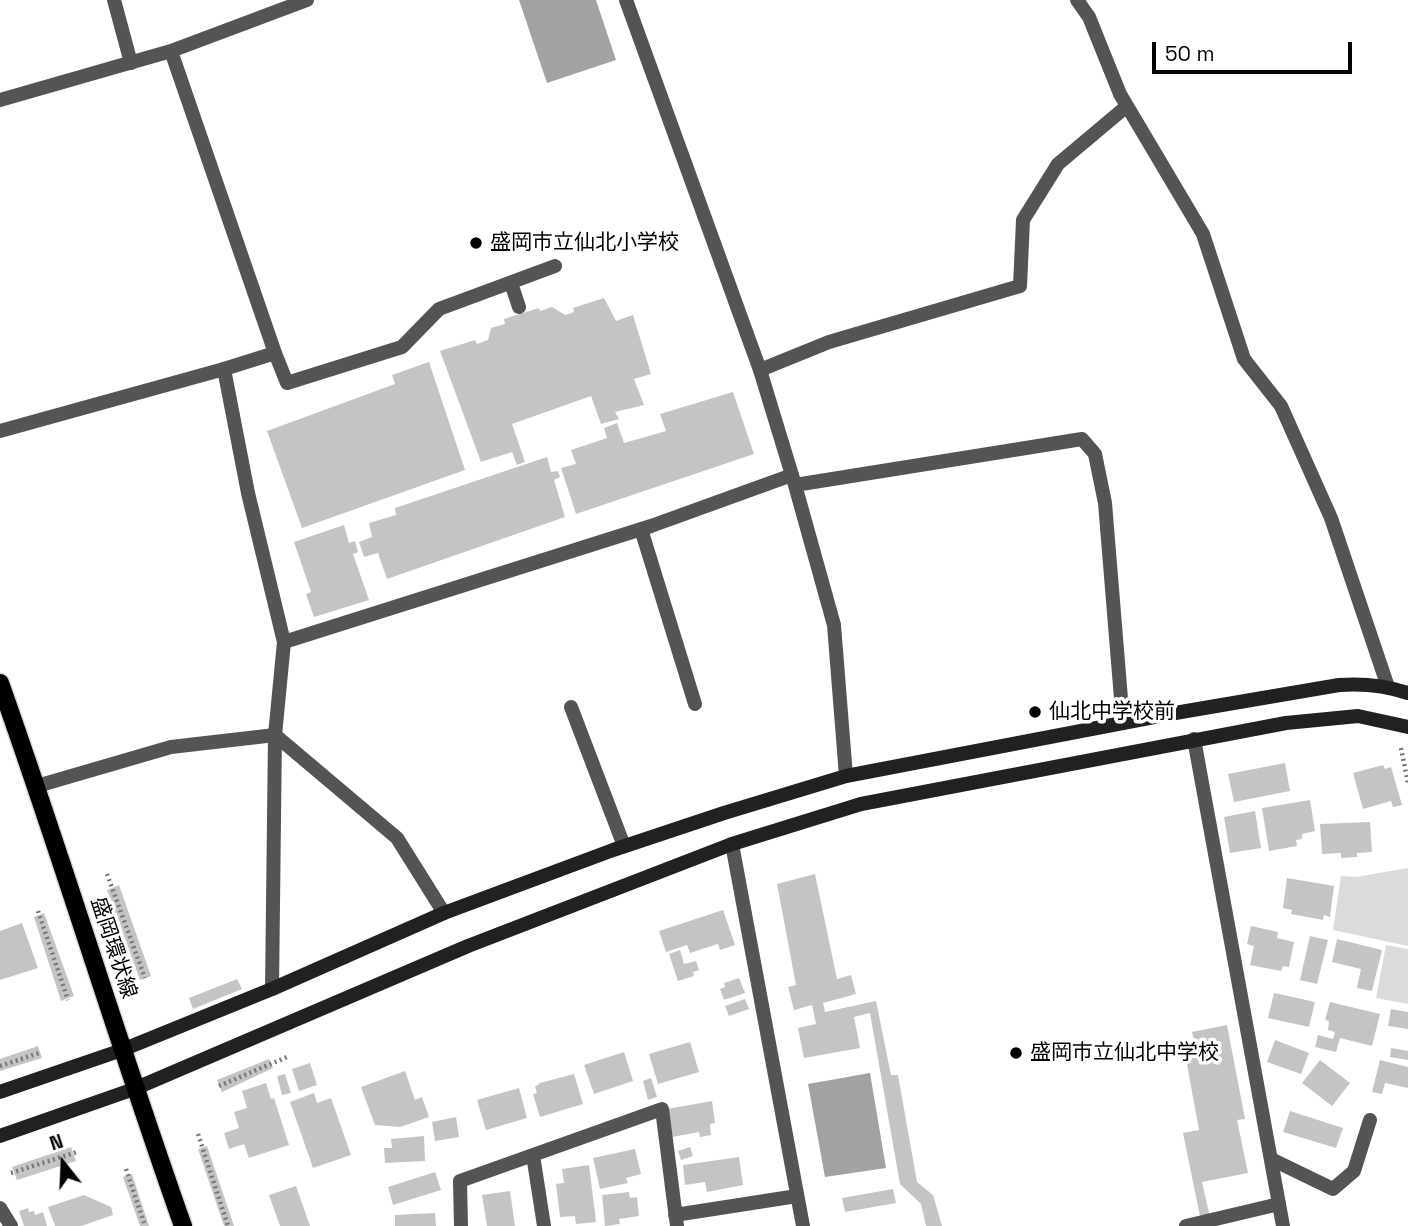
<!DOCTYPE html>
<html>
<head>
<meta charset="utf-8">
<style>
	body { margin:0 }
	#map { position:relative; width:1408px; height:1226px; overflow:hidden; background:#fff; font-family:"Space Grotesk",sans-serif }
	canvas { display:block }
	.north { position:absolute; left:28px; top:1128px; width:70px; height:70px; -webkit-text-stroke:5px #fff; paint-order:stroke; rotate:342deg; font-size:19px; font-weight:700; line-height:28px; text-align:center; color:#000 }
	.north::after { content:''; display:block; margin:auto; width:24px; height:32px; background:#000; clip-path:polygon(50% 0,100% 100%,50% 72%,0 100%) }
	.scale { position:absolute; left:1152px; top:42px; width:200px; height:32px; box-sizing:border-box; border:4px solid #000; border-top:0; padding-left:9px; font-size:21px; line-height:24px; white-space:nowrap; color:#000; -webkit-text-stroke:5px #fff; paint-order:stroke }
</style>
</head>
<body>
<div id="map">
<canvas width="1408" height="1226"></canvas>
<div class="north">N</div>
<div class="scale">50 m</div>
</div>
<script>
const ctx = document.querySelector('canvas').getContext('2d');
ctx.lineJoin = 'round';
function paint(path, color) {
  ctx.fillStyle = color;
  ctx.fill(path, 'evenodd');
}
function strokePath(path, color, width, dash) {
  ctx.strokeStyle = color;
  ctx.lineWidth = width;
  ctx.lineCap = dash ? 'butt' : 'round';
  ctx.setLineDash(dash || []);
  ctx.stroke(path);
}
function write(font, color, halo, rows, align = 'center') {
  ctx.font = font + ' "Space Grotesk","Noto Sans JP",sans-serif';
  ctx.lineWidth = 7;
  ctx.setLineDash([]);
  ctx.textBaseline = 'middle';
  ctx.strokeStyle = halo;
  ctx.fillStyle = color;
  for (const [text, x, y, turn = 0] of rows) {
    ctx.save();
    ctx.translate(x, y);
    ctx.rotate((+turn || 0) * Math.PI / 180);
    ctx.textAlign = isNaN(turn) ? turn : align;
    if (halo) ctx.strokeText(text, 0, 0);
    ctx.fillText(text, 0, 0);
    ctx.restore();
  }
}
paint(new Path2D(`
	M1408,868V946L1333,930L1341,876L1356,877Z
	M1386,945L1408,949V1004L1376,998Z`), '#dbdbdb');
paint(new Path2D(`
	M519,0H596L616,60L547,83Z
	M870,1073L886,1168L825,1177L808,1084Z`), '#a2a2a2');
paint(new Path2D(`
	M604,298L616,321L633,315L651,374L634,379L644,405L615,412L619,419L601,424L591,396L512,424L525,462L517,465L512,452L481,462L440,351L475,340L477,344L488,340L491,328L505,324L504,319L539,308L540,311L552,307L565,315L574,312L573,308Z
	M429,362L465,470L302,528L267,431L395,384L392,375Z
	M733,392L754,454L576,514L561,468L576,464L571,450L607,438L604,428L617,423L624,443L666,431L660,414Z
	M547,457L551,472L558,471L560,477L554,480L565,517L387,579L378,553L364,557L359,542L372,537L369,523L396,515L395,508Z
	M344,525L349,543L355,541L358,552L353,554L369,600L314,617L306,594L311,592L294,542Z
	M1285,763L1290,791L1234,802L1228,774Z
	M1383,765L1385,769L1391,767L1402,805L1393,807L1391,801L1363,809L1353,773Z
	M1310,800L1315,831L1302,834V839L1296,840L1297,846L1269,851L1262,808Z
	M1255,811L1261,848L1230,853L1224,817Z
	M1370,822L1372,852L1357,853V857L1341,858V853L1322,854L1320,824Z
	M815,874L837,979L851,975L856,994L823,1003L825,1012L876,1001L891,1075H898L917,1182L933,1195L942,1226H926L921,1204L900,1184L870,1013L854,1017L860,1048L804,1058L798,1028L816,1024L812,1005L794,1010L788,987L796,985L777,884Z
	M1287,878L1334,886L1330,917L1324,915L1323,920L1291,914L1292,910L1283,908Z
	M119,885L151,976L140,980L107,890Z
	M723,910L735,945L720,950L718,944L690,953L687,945L666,952L659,931Z
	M44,913L74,996L61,1001L34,917Z
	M22,923L38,968L0,980V931Z
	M1251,926L1278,932L1277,938L1294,942L1289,967L1283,966L1281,971L1250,965L1254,946L1247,944Z
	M1310,936L1328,940L1317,984L1300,980Z
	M1337,939L1382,950L1372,991L1357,988L1361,969L1332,962Z
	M680,950L684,964L696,961L699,970L693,972L694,976L678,981L669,954Z
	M739,978L745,993L724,1000L720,989L725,987L724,983Z
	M237,979L242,989L193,1009L189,998Z
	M1274,993L1315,1002L1309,1027L1268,1018Z
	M745,999L749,1009L729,1016L725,1006Z
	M1330,1002L1380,1014L1372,1046L1340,1038L1336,1052L1315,1047L1318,1035L1333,1039L1335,1032L1328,1030L1329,1021L1325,1020Z
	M1391,1009L1408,1012V1029L1388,1026Z
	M1227,1025L1245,1119L1237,1120L1248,1173L1202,1182L1212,1226H1202L1183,1133L1199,1130L1184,1048L1195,1045L1192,1032Z
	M1275,1040L1309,1053L1301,1074L1267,1062Z
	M690,1042L699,1072L658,1084L649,1054Z
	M38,1046L42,1058L0,1071V1059Z
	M1391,1048L1408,1051V1060L1390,1057Z
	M624,1052L633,1081L594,1094L584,1065Z
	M269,1059L273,1068L222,1092L217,1080Z
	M1320,1060L1350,1083L1332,1106L1302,1083Z
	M1380,1060L1408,1067V1088L1385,1083L1382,1094L1372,1092Z
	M310,1063L317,1085L299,1091L292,1069Z
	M405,1071L415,1100L422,1097L429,1117L400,1127L375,1125L361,1087Z
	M285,1074L291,1093L282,1095L277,1076Z
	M574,1074L583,1104L540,1117L533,1094L537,1093L535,1087L540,1083Z
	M651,1078L657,1097L648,1100L643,1081Z
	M266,1083L271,1099L274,1098L289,1145L249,1158L244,1144L229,1149L224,1133L239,1128L234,1112L247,1108L242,1091Z
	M519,1088L527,1118L486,1130L477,1100Z
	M314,1093L317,1103L331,1098L351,1155L313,1168L290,1102Z
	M712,1101L715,1123L710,1124L711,1135L700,1137L699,1132L672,1137L667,1109Z
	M1290,1111L1343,1128L1336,1148L1283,1132Z
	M456,1117L459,1137L435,1141L432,1122Z
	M424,1136L425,1161L385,1163L384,1148H392L391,1139Z
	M207,1146L234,1226H224L198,1149Z
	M71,1147L76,1161L17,1180L12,1167Z
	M690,1147L693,1156L681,1160L678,1151Z
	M635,1149L641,1174L626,1178L628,1183L600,1189L593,1158Z
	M739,1157L743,1185L707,1192L705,1182L685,1185L683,1165Z
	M589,1165L596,1222L576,1224L575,1216L560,1217L556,1184L564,1183L562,1169Z
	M435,1172L441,1190L393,1205L388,1187Z
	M132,1174L149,1226H140L123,1177Z
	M296,1186L310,1226H280L269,1195Z
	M893,1189L896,1203L845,1212L842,1198Z
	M510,1191L515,1226H487L482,1195Z
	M629,1192L630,1198L637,1197L639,1216L619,1219L620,1224L605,1226L602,1195Z
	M84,1195L111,1207L113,1215L81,1226H55L48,1207Z
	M28,1208L29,1212L34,1211L35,1215L43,1212L47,1226H24L19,1211Z
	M435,1213L436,1226H395V1215Z`), '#c4c4c4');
const primary = new Path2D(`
	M0,683C64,863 119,1046 183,1226`);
strokePath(primary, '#dbdbdb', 21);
strokePath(new Path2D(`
	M1401,748L1408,783
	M107,874L145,978
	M38,911L68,1000
	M0,1066L39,1053
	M219,1086L287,1057
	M198,1134L228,1226
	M126,1169L145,1226
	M11,1173L77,1152`), '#767676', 4.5, [2, 3.5]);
strokePath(new Path2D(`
	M1077,0L1089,17L1120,94L1203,234L1244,359L1281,406L1331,518L1388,687
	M511,283L519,307
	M275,353L287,383L402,347L439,309L555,266
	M760,370L829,342L1020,286L1023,220L1058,164L1127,106
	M0,431L224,369
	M641,529L695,704
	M284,642L651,526L792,475
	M571,707L624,846
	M37,786L171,747L275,735L397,838L444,913
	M1271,1159L1333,1189L1354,1171L1370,1120
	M1186,1226L1279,1204`), '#545454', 14);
strokePath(new Path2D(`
	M114,0L131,63
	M626,0L760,370L795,485L834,625L846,776
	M171,51L275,353L224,369L248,493L284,642L275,735L272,989
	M0,100L171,51L307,0
	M795,485L1082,439L1095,454L1105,503L1123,723
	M1194,739L1283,1226
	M732,844L803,1226
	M533,1155L544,1226
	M0,1208L11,1226
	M675,1215L797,1196
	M461,1226L460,1181L662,1109L677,1226`), '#545454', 14);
strokePath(new Path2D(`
	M0,1092L122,1050L272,989L444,913L613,850L724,813L846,776L1175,713L1339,685C1364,683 1384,685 1408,693
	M0,1136L134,1089L468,946L732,844L861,804L1286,723L1358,716L1408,727`), '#212121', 14);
strokePath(primary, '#000', 18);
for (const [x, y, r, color] of [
	[476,243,7,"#000"],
	[1035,712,7,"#000"],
	[1016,1053,7,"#000"]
]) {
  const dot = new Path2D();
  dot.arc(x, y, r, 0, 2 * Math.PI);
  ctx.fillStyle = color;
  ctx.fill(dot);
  strokePath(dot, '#fff', 2.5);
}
write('21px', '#000', '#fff', [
	["盛岡市立仙北小学校",490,243],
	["仙北中学校前",1049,712],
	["盛岡市立仙北中学校",1030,1053]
], 'left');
write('21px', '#000', '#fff', [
	["盛岡環状線",113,948,72]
]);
</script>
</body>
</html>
